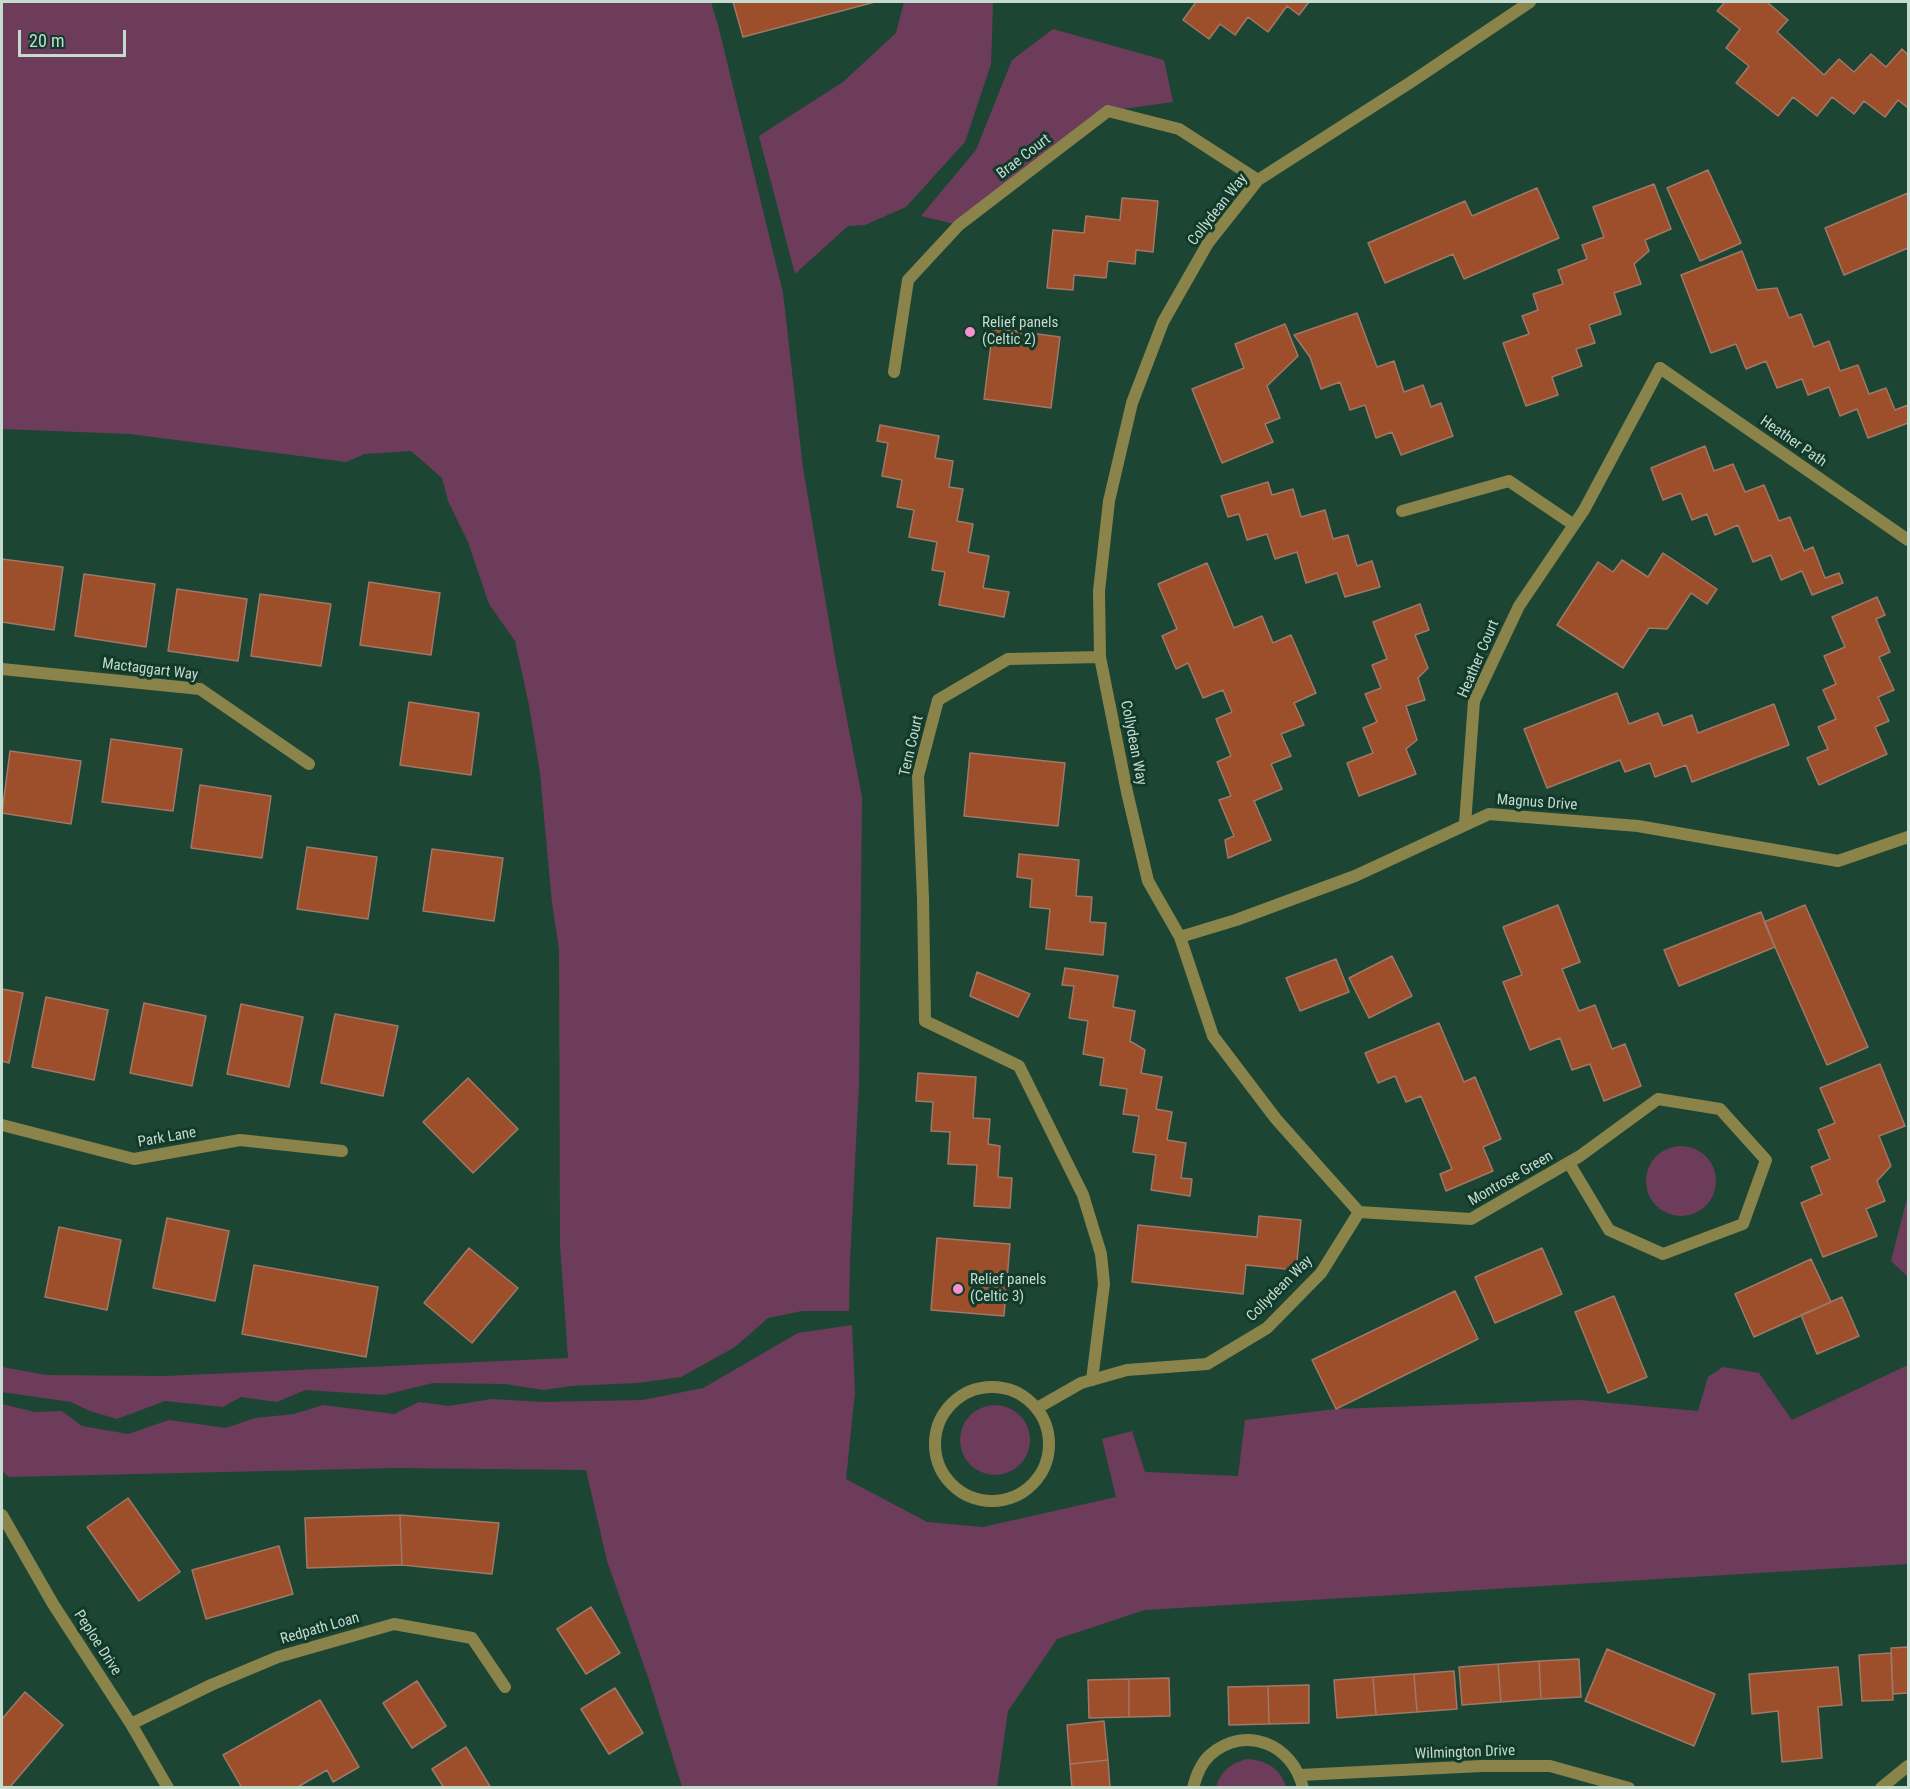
<!DOCTYPE html>
<html>
<head>
<meta charset="utf-8">
<style>
	body { margin:0 }
	#map { position:relative; width:1910px; height:1789px; overflow:hidden; background:#1d4534; font-family:"Roboto Condensed",sans-serif }
	canvas { display:block }
	.frame { position:absolute; inset:0; border:3px solid #c6dbd0; pointer-events:none }
	.scale { position:absolute; left:18px; top:30px; width:108px; height:27px; box-sizing:border-box; border:3px solid #c6dbd0; border-top:0; padding-left:8px; font-size:18px; line-height:21px; white-space:nowrap; color:#c6dbd0; -webkit-text-stroke:4px #113a2a; paint-order:stroke }
</style>
</head>
<body>
<div id="map">
<canvas width="1910" height="1789"></canvas>
<div class="frame"></div>
<div class="scale">20 m</div>
</div>
<script>
const ctx = document.querySelector('canvas').getContext('2d');
ctx.lineJoin = 'round';
function paint(path, color) {
  ctx.fillStyle = color;
  ctx.fill(path, 'evenodd');
}
function strokePath(path, color, width, dash) {
  ctx.strokeStyle = color;
  ctx.lineWidth = width;
  ctx.lineCap = dash ? 'butt' : 'round';
  ctx.setLineDash(dash || []);
  ctx.stroke(path);
}
function write(font, color, halo, rows, align = 'center') {
  ctx.font = font + ' "Roboto Condensed",sans-serif';
  ctx.lineWidth = 6;
  ctx.setLineDash([]);
  ctx.textBaseline = 'middle';
  ctx.strokeStyle = halo;
  ctx.fillStyle = color;
  for (const [text, x, y, turn = 0] of rows) {
    ctx.save();
    ctx.translate(x, y);
    ctx.rotate((+turn || 0) * Math.PI / 180);
    ctx.textAlign = isNaN(turn) ? turn : align;
    if (halo) ctx.strokeText(text, 0, 0);
    ctx.fillText(text, 0, 0);
    ctx.restore();
  }
}
paint(new Path2D(`
	M2,2H711L718,25L783,293L803,468L836,663L862,797L859,1084L850,1261L849,1311H802L768,1318L735,1347L681,1377L637,1383L572,1386L543,1390L505,1384L433,1383L384,1395L305,1390L277,1402L241,1397L223,1407L165,1401L117,1419L90,1411L71,1402L2,1392V1367L46,1375L165,1376L568,1358L560,1244L559,949L552,903L540,773L529,705L515,641L489,604L468,542L448,501L442,478L411,451L365,454L346,462L130,434L2,429Z
	M904,2H993L991,64L965,142L906,207L865,225L848,226L795,274L759,136L843,82L896,33Z
	M1053,29L1164,60L1173,102L1108,111L959,225L921,216L976,150L1012,60Z
	M1646 1181a35 35 0 1 1 70 0a35 35 0 1 1-70 0Z
	M1908,1195V1277L1891,1261Z
	M852,1325L855,1392L846,1479L927,1522L983,1527L1116,1497L1102,1439L1132,1431L1145,1472L1238,1476L1245,1420L1336,1409L1579,1400L1698,1411L1708,1377L1723,1367L1759,1373L1792,1420L1908,1365V1564L1145,1610L1057,1639L1008,1711L997,1787H682L649,1680L607,1561L586,1470L396,1468L9,1477L2,1471V1404L35,1412L62,1411L82,1426L128,1434L169,1420L226,1428L255,1418L294,1414L323,1405L394,1414L419,1402L449,1406L492,1399L543,1402L643,1400L703,1388L798,1333Z
	M960 1440a35 35 0 1 1 70 0a35 35 0 1 1-70 0Z
	M1247,1759C1265,1760 1281,1768 1286,1787H1216C1221,1771 1231,1763 1247,1759Z`), '#6e3c5b');
const building = new Path2D(`
	M733,2H875L743,37Z
	M1196,2H1309L1299,15L1287,6L1268,32L1248,17L1235,35L1220,24L1209,39L1183,20Z
	M1725,2H1767L1788,20L1777,32L1824,75L1839,59L1854,72L1871,54L1886,67L1902,49L1908,55V108L1898,100L1885,117L1864,101L1854,114L1832,97L1817,116L1793,97L1778,116L1736,83L1749,66L1726,48L1740,29L1717,11Z
	M1708,170L1741,243L1700,261L1667,188Z
	M1654,184L1671,229L1645,240L1649,251L1634,264L1641,284L1614,293L1621,314L1589,325L1595,343L1576,349L1582,366L1552,377L1558,395L1526,406L1503,343L1529,334L1522,316L1538,310L1533,294L1563,284L1558,270L1587,259L1582,245L1604,237L1593,207Z
	M1537,188L1559,238L1464,279L1453,254L1385,283L1368,243L1465,201L1472,216Z
	M1908,193V248L1844,275L1825,228Z
	M1122,198L1158,201L1153,252L1136,250L1135,264L1108,261L1106,278L1074,275L1073,290L1047,288L1053,230L1084,233L1086,216L1120,220Z
	M1742,251L1757,290L1777,288L1789,318L1801,314L1814,347L1829,341L1840,371L1858,365L1869,394L1886,388L1895,410L1908,405V423L1868,438L1857,409L1840,416L1829,387L1808,395L1802,379L1777,388L1766,361L1746,369L1736,344L1711,353L1681,275Z
	M1357,313L1377,367L1394,361L1404,392L1423,385L1431,407L1441,403L1453,436L1401,455L1392,432L1376,438L1365,405L1350,410L1340,382L1321,389L1310,357L1294,335Z
	M1285,324L1298,356L1267,386L1280,418L1265,424L1273,442L1222,463L1192,389L1244,368L1235,344Z
	M993,328L1060,337L1051,408L984,399Z
	M880,425L939,436L935,458L953,461L949,487L963,489L957,521L973,524L968,552L989,556L983,588L1009,592L1004,617L939,605L945,572L932,570L937,542L909,537L914,510L897,507L902,480L882,476L888,443L877,441Z
	M1705,446L1714,471L1733,464L1745,492L1764,485L1779,521L1790,517L1804,551L1813,547L1825,578L1839,573L1843,583L1812,595L1802,571L1781,580L1771,555L1753,562L1738,525L1715,535L1707,514L1692,520L1681,493L1663,500L1651,468Z
	M1268,482L1272,495L1293,489L1301,517L1325,510L1333,539L1348,535L1357,566L1372,561L1380,587L1345,597L1337,573L1306,583L1297,552L1275,559L1267,534L1247,540L1239,514L1228,517L1221,496Z
	M1663,553L1717,589L1707,604L1691,593L1667,629L1649,628L1623,668L1557,625L1598,562L1613,572L1622,560L1648,577Z
	M2,559L63,567L54,630L2,622Z
	M1207,563L1234,628L1262,616L1273,643L1291,635L1316,693L1294,703L1304,725L1281,734L1291,756L1271,764L1282,789L1254,801L1271,840L1228,858L1225,840L1234,836L1219,800L1231,796L1217,762L1231,756L1216,719L1232,712L1223,690L1203,698L1188,663L1176,669L1162,636L1177,629L1158,584Z
	M84,574L155,584L146,647L75,636Z
	M369,582L440,593L431,655L360,645Z
	M177,589L247,599L238,661L168,651Z
	M260,594L331,604L321,666L251,656Z
	M1877,597L1885,615L1876,619L1890,652L1879,657L1894,690L1878,697L1889,721L1875,727L1887,754L1819,785L1807,758L1828,749L1818,727L1836,719L1823,690L1836,684L1824,656L1845,647L1832,617Z
	M1420,604L1429,630L1415,635L1428,668L1418,678L1425,700L1406,706L1417,740L1406,749L1416,774L1359,796L1347,763L1373,753L1363,728L1377,722L1365,694L1381,688L1372,665L1387,659L1373,622Z
	M1617,693L1629,724L1658,713L1663,726L1692,715L1698,733L1774,704L1789,745L1692,782L1686,765L1655,777L1650,763L1625,772L1620,760L1547,788L1524,729Z
	M409,702L479,713L471,775L400,765Z
	M111,739L182,749L173,811L102,802Z
	M10,751L81,761L71,824L2,813Z
	M970,753L1065,763L1058,826L964,816Z
	M200,785L271,796L262,858L191,848Z
	M307,847L377,857L368,919L297,909Z
	M432,849L503,858L494,921L423,911Z
	M1019,854L1079,860L1076,896L1092,897L1090,922L1106,923L1103,955L1046,949L1050,909L1030,907L1032,879L1017,877Z
	M1558,905L1580,962L1562,969L1579,1011L1595,1005L1612,1049L1625,1044L1641,1086L1604,1101L1590,1064L1572,1070L1560,1038L1530,1050L1503,982L1522,975L1503,927Z
	M1805,905L1868,1047L1827,1065L1764,922Z
	M1761,912L1775,947L1679,986L1664,950Z
	M1392,956L1412,996L1369,1018L1349,978Z
	M1336,959L1349,992L1300,1011L1286,978Z
	M1065,968L1118,976L1113,1007L1135,1011L1130,1041L1145,1050L1141,1073L1162,1077L1156,1109L1172,1112L1167,1140L1186,1143L1181,1178L1192,1179L1190,1196L1151,1190L1156,1155L1133,1152L1139,1116L1123,1114L1127,1089L1100,1085L1104,1058L1083,1054L1088,1021L1069,1018L1074,986L1062,985Z
	M977,972L1030,994L1018,1017L970,996Z
	M2,989L23,993L9,1063L2,1061Z
	M46,997L108,1010L94,1080L32,1067Z
	M144,1003L206,1016L192,1086L130,1073Z
	M241,1004L303,1017L289,1087L227,1074Z
	M335,1014L398,1026L383,1096L321,1083Z
	M1439,1023L1464,1082L1475,1077L1501,1139L1483,1147L1493,1171L1446,1191L1440,1174L1452,1169L1421,1096L1406,1102L1395,1076L1378,1083L1365,1053Z
	M1880,1064L1905,1126L1879,1136L1891,1166L1877,1181L1885,1201L1866,1209L1877,1236L1823,1257L1801,1203L1822,1194L1811,1167L1830,1159L1818,1130L1835,1123L1820,1088Z
	M918,1073L976,1077L973,1118L990,1119L988,1144L1000,1146L998,1177L1012,1178L1010,1208L974,1206L977,1165L948,1164L950,1132L931,1131L933,1102L916,1101Z
	M468,1078L518,1129L473,1173L423,1122Z
	M1259,1216L1301,1220L1296,1270L1246,1265L1243,1294L1132,1282L1138,1225L1257,1237Z
	M167,1218L229,1231L215,1301L153,1288Z
	M59,1227L121,1240L107,1310L45,1297Z
	M937,1238L1010,1244L1004,1316L931,1310Z
	M469,1248L518,1288L472,1343L424,1303Z
	M1542,1248L1562,1294L1495,1323L1475,1277Z
	M1811,1259L1831,1302L1754,1337L1735,1294Z
	M254,1265L378,1287L366,1357L242,1334Z
	M1455,1291L1478,1339L1336,1409L1312,1360Z
	M1614,1296L1647,1377L1608,1393L1575,1312Z
	M1842,1297L1859,1336L1817,1354L1801,1315Z
	M128,1498L180,1572L139,1601L87,1527Z
	M400,1515L402,1565L307,1568L305,1518Z
	M400,1515L499,1523L492,1574L402,1565Z
	M279,1546L293,1594L206,1619L192,1570Z
	M591,1607L620,1653L586,1674L557,1629Z
	M1908,1647V1693L1893,1694L1891,1648Z
	M1607,1649L1715,1694L1694,1746L1585,1701Z
	M1891,1653L1893,1700L1862,1701L1859,1655Z
	M1579,1659L1581,1697L1541,1699L1539,1661Z
	M1539,1661L1541,1699L1501,1702L1498,1664Z
	M1498,1664L1501,1702L1462,1705L1459,1667Z
	M1838,1667L1842,1705L1818,1707L1822,1758L1782,1762L1778,1711L1752,1714L1749,1674Z
	M1454,1671L1457,1709L1417,1712L1414,1674Z
	M1414,1674L1417,1712L1376,1715L1373,1677Z
	M1373,1677L1376,1715L1337,1718L1334,1680Z
	M1169,1678L1170,1716L1129,1717V1679Z
	M1129,1679V1717L1089,1718L1088,1680Z
	M417,1681L446,1726L412,1748L383,1703Z
	M1309,1685V1723L1269,1724L1268,1686Z
	M1268,1686L1269,1724L1229,1725L1228,1687Z
	M615,1688L643,1733L609,1754L581,1709Z
	M25,1692L63,1725L9,1788H2V1719Z
	M320,1700L359,1767L333,1782L327,1770L296,1788H242L223,1755Z
	M1104,1721L1108,1760L1070,1764L1067,1725Z
	M466,1747L491,1788H444L432,1769Z
	M1108,1760L1110,1788H1072L1070,1764Z`);
paint(building, '#9d4f2b');
strokePath(building, '#9f7868', 1.5);
strokePath(new Path2D(`
	M1660,368L1908,540
	M923,899L925,1021L1019,1066L1083,1195L1101,1254L1104,1284L1092,1380`), '#8a844b', 12);
strokePath(new Path2D(`
	M894,372L908,280L959,225L1108,111L1179,129L1258,180
	M1402,511L1509,481L1574,525
	M2,669L200,689L309,764
	M1465,824L1474,701L1519,606L1584,510L1660,368
	M923,899L918,776L938,700L1008,659L1100,657
	M1180,937L1236,920L1355,876L1489,814L1638,826L1838,861L1908,837
	M2,1125L134,1159L240,1140L342,1151
	M1359,1212L1471,1219L1580,1156L1658,1099L1720,1109L1766,1160L1743,1224L1663,1254L1609,1230L1569,1163
	M935 1444a57 57 0 1 1 114 0a57 57 0 1 1-114 0Z
	M1039,1407L1081,1383L1127,1370L1207,1364L1267,1328L1321,1273L1359,1212L1276,1119L1213,1036L1180,937L1148,881L1127,792L1100,657L1099,591L1109,501L1132,403L1163,322L1208,243L1258,180L1411,82L1530,2
	M2,1515L53,1604L131,1724L168,1788
	M131,1724L211,1685L278,1657L394,1624L472,1638L505,1687
	M1300,1775L1482,1766H1550L1629,1788
	M1193,1788C1196,1776 1200,1764 1210,1755C1245,1724 1293,1744 1303,1788
	M1881,1788L1908,1766`), '#8a844b', 12);
for (const [x, y, r, color] of [
	[970,332,6,"#f790cf"],
	[958,1289,6,"#f790cf"]
]) {
  const dot = new Path2D();
  dot.arc(x, y, r, 0, 2 * Math.PI);
  ctx.fillStyle = color;
  ctx.fill(dot);
  strokePath(dot, '#113a2a', 2);
}
write('15px', '#c6dbd0', '#113a2a', [
	["Brae Court",1024,157,-37],
	["Collydean Way",1218,210,-52],
	["Heather Path",1793,442,35],
	["Heather Court",1479,659,-67],
	["Mactaggart Way",150,670,7],
	["Collydean Way",1133,743,79],
	["Tern Court",912,746,-77],
	["Magnus Drive",1537,803,4],
	["Park Lane",167,1138,-10],
	["Montrose Green",1511,1179,-30],
	["Collydean Way",1280,1289,-45],
	["Redpath Loan",320,1629,-16],
	["Peploe Drive",97,1643,57],
	["Wilmington Drive",1465,1753,-2]
]);
write('15px', '#c6dbd0', '#113a2a', [
	["Relief panels",982,323],
	["(Celtic 2)",982,340],
	["Relief panels",970,1280],
	["(Celtic 3)",970,1297]
], 'left');
</script>
</body>
</html>
